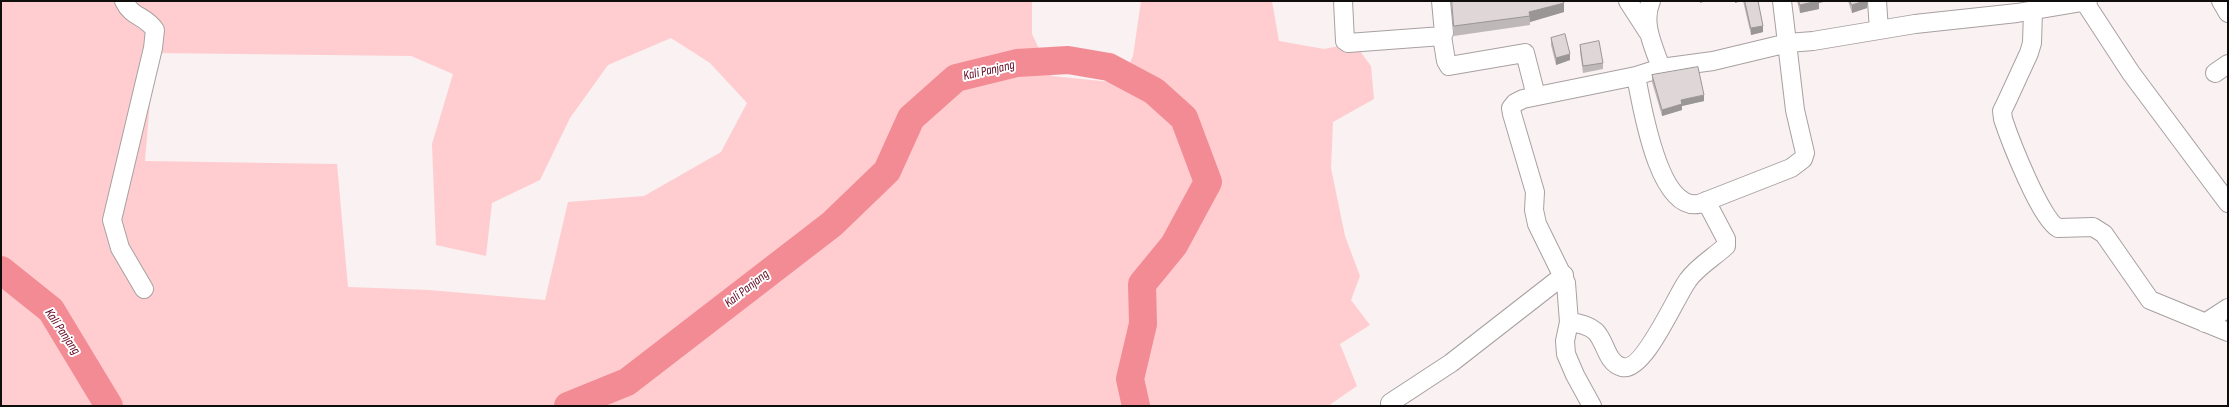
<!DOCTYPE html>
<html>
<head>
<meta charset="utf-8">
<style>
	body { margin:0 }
	#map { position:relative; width:2229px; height:407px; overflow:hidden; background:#f9f1f2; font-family:"Sofia Sans Condensed",sans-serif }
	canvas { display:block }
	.frame { position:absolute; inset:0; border:2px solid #100d0d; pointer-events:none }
</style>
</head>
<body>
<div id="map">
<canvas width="2229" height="407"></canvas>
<div class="frame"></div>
</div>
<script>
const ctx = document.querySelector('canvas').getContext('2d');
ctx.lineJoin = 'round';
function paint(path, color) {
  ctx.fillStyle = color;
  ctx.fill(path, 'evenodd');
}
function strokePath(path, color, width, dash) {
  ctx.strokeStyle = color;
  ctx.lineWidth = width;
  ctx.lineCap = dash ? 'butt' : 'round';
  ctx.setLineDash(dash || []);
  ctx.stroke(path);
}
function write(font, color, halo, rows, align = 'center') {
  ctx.font = font + ' "Sofia Sans Condensed",sans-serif';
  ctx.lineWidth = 4;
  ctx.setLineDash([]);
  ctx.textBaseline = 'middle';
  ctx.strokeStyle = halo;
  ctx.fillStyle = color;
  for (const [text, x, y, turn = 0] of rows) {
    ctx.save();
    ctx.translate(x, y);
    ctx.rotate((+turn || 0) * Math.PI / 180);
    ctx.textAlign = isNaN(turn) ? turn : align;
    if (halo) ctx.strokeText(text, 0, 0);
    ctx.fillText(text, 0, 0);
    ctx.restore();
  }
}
paint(new Path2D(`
	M1,1H1032V34L1052,76L1121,83L1133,56L1141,1H1272L1279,41L1324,49L1354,43L1371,66L1374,99L1333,122L1331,168L1345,236L1360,276L1351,300L1370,325L1340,344L1357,386L1328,406H1ZM671,38L710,63L747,103L721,152L644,196L568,202L545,300L429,290L348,287L337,164L145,161L154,53L411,56L453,74L432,144L436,245L486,256L492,203L540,180L570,118L608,65Z`), '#ffcdcf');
strokePath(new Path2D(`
	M1,270L51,310L109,406
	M568,406L627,382L832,224L887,171L911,118L956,78L1017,63L1068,60L1109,67L1154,91L1184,118L1208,182L1174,245L1142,284L1143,324L1130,379L1136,406`), '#f28b94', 28);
const street = new Path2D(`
	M124,1C132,18 145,15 155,30L153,48L112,220L120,248L144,289
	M1343,1L1345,41L1348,43L1442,36L1444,33L1441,1
	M1628,1L1648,32
	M1651,1C1641,23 1654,47 1661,68
	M1877,1L1879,30
	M2084,1L2131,73L2228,203
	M2221,1L2228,13
	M2033,11L2032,43L2029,53L2006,103L2002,111L2003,119C2010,140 2041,220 2058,228L2093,227L2104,234L2150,300L2228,332
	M1442,36L1446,61L1449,66L1525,53L1536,96
	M2215,73L2228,64
	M1636,76C1642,106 1658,211 1699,204L1791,168L1803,159L1805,153L1795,110L1782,1
	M1569,322C1578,323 1588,325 1595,331C1606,341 1606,363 1622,367C1644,373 1676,296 1688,280C1697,267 1714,257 1726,246V239L1706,201
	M2205,323L2228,308
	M1390,403L1451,363L1564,275
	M1592,406L1575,375L1566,354L1565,341L1569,322L1566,283L1537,224L1534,210L1535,192L1512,114L1511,108L1515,103L1523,99L1636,76L1661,68L1713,61L1788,43L1813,41L1915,24L2017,13L2088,1`);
strokePath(street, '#a8a0a1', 20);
strokePath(street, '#fff', 18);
paint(new Path2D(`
	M1452,1H1563L1564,12L1530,22V25L1454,36Z
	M1743,1H1758L1763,32L1751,35Z
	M1797,1H1827L1819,3V9L1800,13Z
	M1848,1H1868L1867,8L1852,13Z
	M1551,38L1570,60L1556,65L1551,45Z
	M1580,45L1603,63V69L1583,73L1580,52Z
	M1652,75L1704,101L1682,106V110L1662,116L1652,82Z`), '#bfb8b9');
paint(new Path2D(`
	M1700,1H1706L1700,3Z
	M1735,1H1742L1735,3Z
	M1817,1H1827L1819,3V9L1800,13V5Z
	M1864,1H1868L1867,8L1852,13V5Z
	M1564,3V12L1530,22L1529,12Z
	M1763,26V32L1751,35V28Z
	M1570,54V60L1556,65V58Z
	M1704,95V101L1682,106V110L1662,116V110L1681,100Z`), '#9b9696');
const building = new Path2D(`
	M1452,1H1563L1564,3L1529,12L1530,16L1454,26Z
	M1745,1H1758L1763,26L1751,28Z
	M1799,1H1817L1800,5Z
	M1850,1H1864L1852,5Z
	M1565,34L1570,54L1556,58L1551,38Z
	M1599,41L1603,63L1583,66L1580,45Z
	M1698,67L1704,95L1681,100L1682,104L1662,110L1652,75Z`);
paint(building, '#ded6d7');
strokePath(building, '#9b9696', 1);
write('italic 13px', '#63051e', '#fff', [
	["Kali Panjang",989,71,-13],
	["Kali Panjang",747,289,-38],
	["Kali Panjang",62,332,56]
]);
</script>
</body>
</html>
